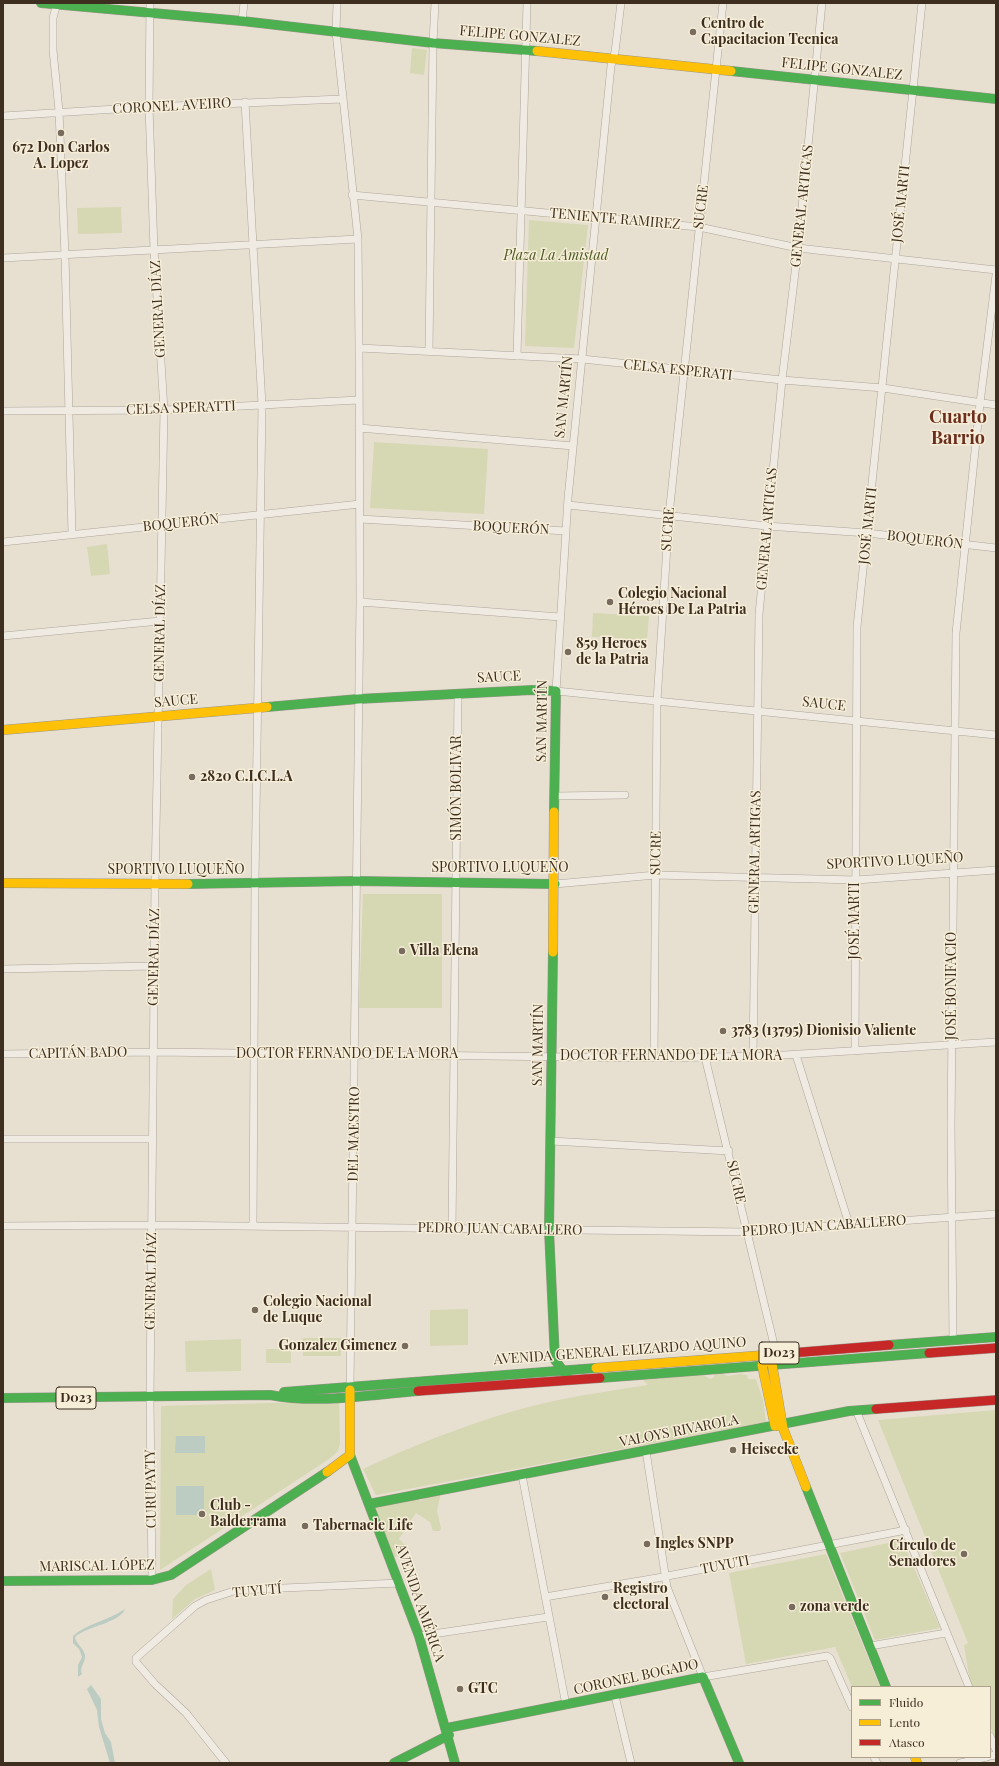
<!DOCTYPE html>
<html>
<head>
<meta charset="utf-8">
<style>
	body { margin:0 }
	#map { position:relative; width:999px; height:1766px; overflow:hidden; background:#e7e0d1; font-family:"Playfair Display",serif }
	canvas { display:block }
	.frame { position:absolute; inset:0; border:4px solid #3d2e20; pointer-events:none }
	.legend { position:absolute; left:851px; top:1686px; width:140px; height:72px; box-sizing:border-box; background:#f7eed8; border:1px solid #ada18e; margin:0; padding:5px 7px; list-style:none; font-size:12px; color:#3d2e20 }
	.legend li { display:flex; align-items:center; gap:8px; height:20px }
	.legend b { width:20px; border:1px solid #ada18e }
</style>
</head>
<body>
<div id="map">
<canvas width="999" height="1766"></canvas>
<div class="frame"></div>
<ul class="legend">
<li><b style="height:5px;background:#4caf50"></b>Fluido</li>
<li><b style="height:5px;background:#ffc107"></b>Lento</li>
<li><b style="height:5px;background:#c62828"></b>Atasco</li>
</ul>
</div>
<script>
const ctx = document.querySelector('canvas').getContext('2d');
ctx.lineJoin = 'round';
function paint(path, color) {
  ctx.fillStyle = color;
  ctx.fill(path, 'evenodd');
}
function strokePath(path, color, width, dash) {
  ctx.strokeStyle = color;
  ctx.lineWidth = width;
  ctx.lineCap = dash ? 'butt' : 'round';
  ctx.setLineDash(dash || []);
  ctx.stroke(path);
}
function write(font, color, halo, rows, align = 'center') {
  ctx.font = font + ' "Playfair Display",serif';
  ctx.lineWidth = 3;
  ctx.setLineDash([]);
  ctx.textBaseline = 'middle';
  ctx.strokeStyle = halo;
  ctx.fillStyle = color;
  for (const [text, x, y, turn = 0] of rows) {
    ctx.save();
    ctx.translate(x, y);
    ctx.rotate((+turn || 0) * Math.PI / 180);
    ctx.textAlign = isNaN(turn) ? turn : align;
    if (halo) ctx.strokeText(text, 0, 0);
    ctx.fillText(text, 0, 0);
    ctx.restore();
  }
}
paint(new Path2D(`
	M412,48L427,50L424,75L410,73Z
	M121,207L122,233L78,234L77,208Z
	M529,220L588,225L574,348L525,346Z
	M374,442L488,449L484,514L370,508Z
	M107,544L110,574L91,576L87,547Z
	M593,613L649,616L647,640L592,637Z
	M363,894H442V1008H359Z
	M468,1309V1345L430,1346V1310Z
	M302,1338H341V1356H303Z
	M241,1339V1371L186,1372L185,1341Z
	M266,1349H291V1363H266Z
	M716,1372H719L728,1376L740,1374L747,1375L748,1379H756L763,1400L766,1422L376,1495L363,1469C412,1446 462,1426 514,1411C557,1398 603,1392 648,1385L643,1380L702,1374L710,1379L713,1378Z
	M339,1401L340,1443L338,1451L329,1459L160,1570L161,1406Z
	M996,1410V1740L990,1726V1687H973L970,1682L964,1645L968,1643L878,1420Z
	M441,1492L437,1511L441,1528L440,1531H433L430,1522L416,1513L399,1539L405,1545L404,1550L399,1552L401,1556L394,1557L374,1519L376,1506L418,1499L420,1501L432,1494Z
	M902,1540L940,1628L875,1640L840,1553Z
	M826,1554L880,1687H852L835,1647L746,1664L729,1573Z
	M211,1569L215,1590L195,1599L172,1619L173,1599L186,1585Z`), '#d6d7b3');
paint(new Path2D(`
	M176,1436H205V1453H175Z
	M176,1486H204V1515H176Z
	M125,1609C120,1623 87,1626 75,1637C76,1644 83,1647 85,1655C86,1662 79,1667 82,1674L78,1677V1665L82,1657L79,1649L73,1643V1636C86,1624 109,1620 125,1609Z
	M91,1685L101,1699V1719L105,1733L111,1742L115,1763H110L99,1727L97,1710L87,1689Z`), '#bcccc2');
const street = new Path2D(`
	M57,3L53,18V50L59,111L65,255L72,534
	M150,3L149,107L154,250L164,410L155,883L150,1398L152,1580
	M337,3L336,32L358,239L359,348L360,602L350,1387
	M621,3L615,52L611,66L568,498L556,691L996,735
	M242,21L244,3
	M245,102L262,405L255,884L253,1226
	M3,116L149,107L342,99
	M352,195L699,227L798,248L996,270
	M3,258L358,239
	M359,348L582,359L782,380L883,388L996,405
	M429,351L433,43L435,3
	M517,356L527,3
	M3,411L164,410L359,400
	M359,428L573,446
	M568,505L767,526L867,533L996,548
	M360,519L566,531
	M3,542L360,504
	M360,602L560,617
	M3,636L160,621
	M555,796L625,795
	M555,884L656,875L856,880L996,870
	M3,969L154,966
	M855,1051L857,627L922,3
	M3,1054L153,1052L654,1058L768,1056L996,1042
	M796,1055L849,1224
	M705,1057L776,1353
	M753,1057L759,614L782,380L798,248L822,3
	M654,1058L657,701L669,515L723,3
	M3,1139H152
	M551,1141L729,1151
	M3,1226L152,1225L747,1232L996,1214
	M452,1229L458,694
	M953,1340L951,1126L956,633L980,403L996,275
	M856,1410L969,1687
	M646,1451L667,1587L703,1677L827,1656L830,1658L852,1707
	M522,1475L566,1705
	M545,1597L657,1578L906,1530
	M419,1636L548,1617
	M870,1646L946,1633
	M615,1696L631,1763
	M990,1736L996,1750
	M990,1756L996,1755
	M874,1757L877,1763
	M226,1763L186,1713L155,1684L136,1662V1658L195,1606L206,1600L237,1590L400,1583
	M960,1763L987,1757`);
const fast = new Path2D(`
	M41,3L242,21L433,43L537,51
	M731,71L996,99
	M267,707L358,699L532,690L556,691L554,812
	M188,884L356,881L555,884
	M553,952L549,1230L555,1360L567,1376
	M889,1345L996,1337
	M600,1378L929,1353
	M284,1392L596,1368
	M3,1398L270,1395C318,1404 369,1395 418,1391
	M350,1455L419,1636L455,1763
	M806,1487L886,1687
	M369,1504L849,1411L876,1409
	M3,1581L152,1580L171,1575L327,1472
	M447,1728L703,1677L739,1763
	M394,1763L449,1735`);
const slow = new Path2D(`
	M537,51L731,71
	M3,730L267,707
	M3,883L188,884
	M553,952L554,812
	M774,1358L772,1364L783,1428L806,1487
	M767,1361L762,1365L775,1426H780
	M596,1368L767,1355
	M327,1472L350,1455V1390
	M915,1757L917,1763`);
const jam = new Path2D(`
	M929,1353L996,1348
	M767,1355L889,1345
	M418,1391L600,1378
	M876,1409L996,1400`);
strokePath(street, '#ada599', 8);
strokePath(fast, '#9c958a', 10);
strokePath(slow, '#9c958a', 10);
strokePath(jam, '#9c958a', 10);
strokePath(street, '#efebe3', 7);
strokePath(fast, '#4caf50', 9);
strokePath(slow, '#ffc107', 9);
strokePath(jam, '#c62828', 9);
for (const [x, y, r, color] of [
	[693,32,4,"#786c5e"],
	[61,133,4,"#786c5e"],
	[610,602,4,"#786c5e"],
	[568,652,4,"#786c5e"],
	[192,777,4,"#786c5e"],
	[402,951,4,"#786c5e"],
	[723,1031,4,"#786c5e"],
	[255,1310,4,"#786c5e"],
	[405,1346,4,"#786c5e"],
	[733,1450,4,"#786c5e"],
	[202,1514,4,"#786c5e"],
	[305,1526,4,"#786c5e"],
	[647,1544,4,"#786c5e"],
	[964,1554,4,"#786c5e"],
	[605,1597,4,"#786c5e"],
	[792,1607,4,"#786c5e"],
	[460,1689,4,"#786c5e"]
]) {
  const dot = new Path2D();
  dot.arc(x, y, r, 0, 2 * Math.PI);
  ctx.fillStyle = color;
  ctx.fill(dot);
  strokePath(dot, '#f7eed8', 1.5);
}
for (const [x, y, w] of [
	[779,1353,40],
	[76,1398,40]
]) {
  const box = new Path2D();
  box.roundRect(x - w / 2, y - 11, w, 22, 3);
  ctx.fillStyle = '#f7eed8';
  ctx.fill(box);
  strokePath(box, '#3d2e20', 1);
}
write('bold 13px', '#3d2e20', null, [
	["D023",779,1353],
	["D023",76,1398]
]);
write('bold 14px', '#3d2e20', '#f7eed8', [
	["Centro de",701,24],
	["Capacitacion Tecnica",701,40],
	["672 Don Carlos",61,148,"center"],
	["A. Lopez",61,164,"center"],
	["Colegio Nacional",618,594],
	["Héroes De La Patria",618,610],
	["859 Heroes",576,644],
	["de la Patria",576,660],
	["2820 C.I.C.L.A",200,777],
	["Villa Elena",410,951],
	["3783 (13795) Dionisio Valiente",731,1031],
	["Colegio Nacional",263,1302],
	["de Luque",263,1318],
	["Gonzalez Gimenez",397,1346,"right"],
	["Heisecke",741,1450],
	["Club -",210,1506],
	["Balderrama",210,1522],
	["Tabernacle Life",313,1526],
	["Ingles SNPP",655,1544],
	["Círculo de",956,1546,"right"],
	["Senadores",956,1562,"right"],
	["Registro",613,1589],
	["electoral",613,1605],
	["zona verde",800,1607],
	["GTC",468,1689]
], 'left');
write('14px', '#3d2e20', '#f7eed8', [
	["FELIPE GONZALEZ",520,36,5],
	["FELIPE GONZALEZ",842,69,6],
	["CORONEL AVEIRO",172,106,-3],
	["JOSÉ MARTI",901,204,-84],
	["GENERAL ARTIGAS",802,206,-84],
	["SUCRE",701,207,-83],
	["TENIENTE RAMIREZ",615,219,5],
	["GENERAL DÍAZ",158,309,-93],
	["CELSA ESPERATI",678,370,6],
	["SAN MARTÍN",564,397,-84],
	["CELSA SPERATTI",181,408,-2],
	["BOQUERÓN",181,523,-6],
	["JOSÉ MARTI",868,526,-84],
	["BOQUERÓN",511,528,3],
	["SUCRE",668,529,-86],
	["GENERAL ARTIGAS",767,529,-85],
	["BOQUERÓN",925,540,7],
	["GENERAL DÍAZ",160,633,-89],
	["SAUCE",499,677,-3],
	["SAUCE",176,701,-5],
	["SAUCE",824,704,6],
	["SAN MARTÍN",542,721,-89],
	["SIMÓN BOLIVAR",457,788,-90],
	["GENERAL ARTIGAS",755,852,-89],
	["SUCRE",656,853,-89],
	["SPORTIVO LUQUEÑO",895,861,-3],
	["SPORTIVO LUQUEÑO",500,868],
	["SPORTIVO LUQUEÑO",176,870],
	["JOSÉ MARTI",855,921,-90],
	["GENERAL DÍAZ",154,957,-89],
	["JOSÉ BONIFACIO",952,986,-90],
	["SAN MARTÍN",538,1045,-89],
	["CAPITÁN BADO",78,1053,-1],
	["DOCTOR FERNANDO DE LA MORA",347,1054],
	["DOCTOR FERNANDO DE LA MORA",671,1056],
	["DEL MAESTRO",354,1134,-89],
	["SUCRE",736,1182,77],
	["PEDRO JUAN CABALLERO",824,1226,-4],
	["PEDRO JUAN CABALLERO",500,1229,1],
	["GENERAL DÍAZ",151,1281,-89],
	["AVENIDA GENERAL ELIZARDO AQUINO",620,1351,-4],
	["VALOYS RIVAROLA",679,1431,-11],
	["CURUPAYTY",151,1489,-91],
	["TUYUTI",725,1565,-11],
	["MARISCAL LÓPEZ",97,1566,-1],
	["TUYUTÍ",257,1591,-5],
	["AVENIDA AMÉRICA",420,1603,71],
	["CORONEL BOGADO",636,1677,-12]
]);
write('italic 14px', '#4d5a26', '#f7eed8', [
	["Plaza La Amistad",556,256]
]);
write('bold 18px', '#6b2e1e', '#f7eed8', [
	["Cuarto",958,417],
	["Barrio",958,438]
]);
</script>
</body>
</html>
